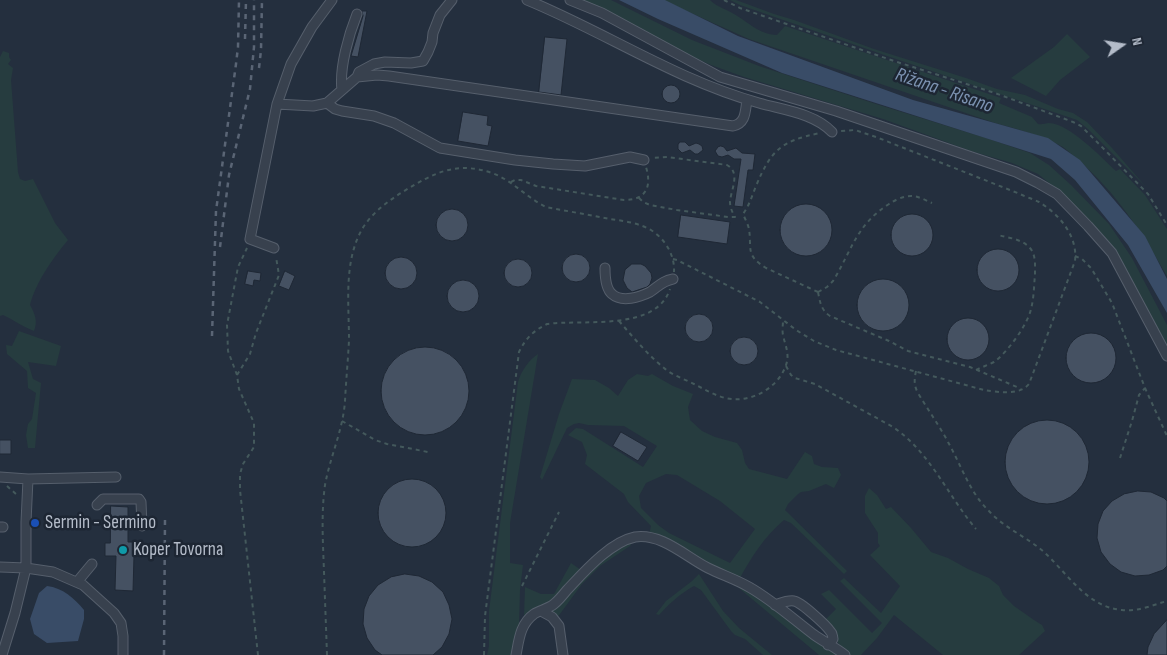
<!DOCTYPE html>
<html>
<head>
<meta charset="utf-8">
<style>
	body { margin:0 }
	#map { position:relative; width:1167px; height:655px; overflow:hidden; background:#242f3e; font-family:"Sofia Sans Condensed",sans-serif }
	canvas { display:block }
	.north { position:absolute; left:1097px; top:20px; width:50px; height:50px; -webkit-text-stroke:4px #1d2633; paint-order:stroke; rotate:77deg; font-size:14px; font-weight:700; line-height:20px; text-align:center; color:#b4bcc9 }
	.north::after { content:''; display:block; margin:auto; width:18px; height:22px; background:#b4bcc9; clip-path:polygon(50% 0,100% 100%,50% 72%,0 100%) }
</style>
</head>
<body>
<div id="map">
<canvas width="1167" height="655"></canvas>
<div class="north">N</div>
</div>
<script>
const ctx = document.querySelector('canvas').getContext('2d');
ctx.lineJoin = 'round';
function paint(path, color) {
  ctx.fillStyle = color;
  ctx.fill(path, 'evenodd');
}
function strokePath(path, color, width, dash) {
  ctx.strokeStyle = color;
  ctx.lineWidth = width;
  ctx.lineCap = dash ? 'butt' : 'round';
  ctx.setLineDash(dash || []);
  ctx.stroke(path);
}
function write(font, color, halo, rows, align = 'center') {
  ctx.font = font + ' "Sofia Sans Condensed",sans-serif';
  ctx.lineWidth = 5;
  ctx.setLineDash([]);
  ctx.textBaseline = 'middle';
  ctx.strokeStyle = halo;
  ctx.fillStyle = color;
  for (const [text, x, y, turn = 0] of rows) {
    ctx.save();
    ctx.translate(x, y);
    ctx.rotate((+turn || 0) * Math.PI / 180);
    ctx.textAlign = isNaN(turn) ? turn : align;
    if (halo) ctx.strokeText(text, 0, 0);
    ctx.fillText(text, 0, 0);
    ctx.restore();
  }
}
paint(new Path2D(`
	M582,0H611L692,40L759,66L876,104L989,139L1030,153L1049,165L1071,185L1109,224L1132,258L1167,325V351L1126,274L1059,191L1038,174L1012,163L971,151L883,119L744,77L711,65L671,47L601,9Z
	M662,0H710C717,7 726,9 734,14C750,23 758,34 777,35L785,26L1001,98L999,103L1032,117L1038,124C1042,125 1045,123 1049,123C1070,124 1101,157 1116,171L1120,169L1145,195L1167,229V276C1143,234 1116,192 1078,160C1073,156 1067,149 1061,146C1041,135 1017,129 995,123L749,39Z
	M730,0H736L774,14L794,20L874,49L966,78L997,89L1025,95L1058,109L1073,113L1087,122L1112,148L1146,187L1089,130L1077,120L890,57L740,5Z
	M1067,34L1090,57L1060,80L1046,96L1011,78L1054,47Z
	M3,51L9,53V57L11,60L8,64L13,68L11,80L18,172L20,179L25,181L33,179L55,223L68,240C53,258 36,282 30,305C35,314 38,321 34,331C23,327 14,320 3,315L0,316V57Z
	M19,331L61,346L56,366L28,362L33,379L41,383L35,448H28L26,435L28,424L32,419L36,393L28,388L27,371L7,354L6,345L12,346Z
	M538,354L510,523V563L523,565L520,590L519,626L513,655H487L489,646V611L518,382C521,371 529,360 538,354Z
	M637,374L648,376L652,374L673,386L693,394L688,407L690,420L702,431L715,437L737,443L742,450L745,463L749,469L787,479L805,452L812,456L814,464L822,467L838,468L841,475L834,488L826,484L809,491L801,492L797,495L788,504L785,510L847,571L844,574L791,523L784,520C765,536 752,556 740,578L649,535L651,526L628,502L624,494L585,464L587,455L582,442L568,435L576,428L583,429L643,467L657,446L624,426L588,425L579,423L574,424L567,428L542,480L540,477L559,414L572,379L595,380L609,388L618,396L628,380ZM666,474L677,475L720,501L755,529L730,563L669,533L658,525L641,508L639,496L646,483Z
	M869,488L877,495L886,509L891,507L911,528L931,552L948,558L968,569L989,578L999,586L1003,595L1014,606L1034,620L1042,625L1045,631L1019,655H943L894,615L877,638L861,655H849L838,643L837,635L824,621L836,609L821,594L829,590L872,633L882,623L840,581L844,578L881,613L900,586L870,555L880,546L878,543V533L865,513V496Z
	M633,541L630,546L600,566L582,584L557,618L548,611L581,579L613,550Z
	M571,563L581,570L555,600L527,616H524L525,587L541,594H554Z
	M699,574L723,611L739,628L772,655H763L745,639L735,635L731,631L701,590L694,586C681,593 669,604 659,615L656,614L666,601L692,581Z
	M737,583C774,604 803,635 840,655H819L740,589Z`), '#263c3f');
paint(new Path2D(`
	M619,0H665L738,36L913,100L1048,138L1080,160L1145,236L1167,279V313L1128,245L1075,180L1051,159L782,73L658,19Z
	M47,586C63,588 74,598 84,610V619L78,641L47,643L34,634L30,619L39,593Z`), '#394c67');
const building = new Path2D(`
	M362,11H367L358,57L351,56L363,16Z
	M545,37L567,39L561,95L539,92Z
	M662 94a9 9 0 1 1 18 0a9 9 0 1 1-18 0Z
	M463,112L488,116L487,125L492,126L488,146L458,141Z
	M680,142H685L689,146L696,143L699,144L702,146L703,150L698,154H695L690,150L682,153L678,149V145Z
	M721,146L724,147L727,151L736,148L742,153L755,154L753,170H748L743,207L734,206L741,159H734L728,155L722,157L718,156L715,151L718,147Z
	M780 230a26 26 0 1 1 52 0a26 26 0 1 1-52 0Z
	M436 225a16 16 0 1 1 32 0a16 16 0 1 1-32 0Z
	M891 235a21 21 0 1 1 42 0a21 21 0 1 1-42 0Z
	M681,215L730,222L727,244L678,237Z
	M977 270a21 21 0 1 1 42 0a21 21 0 1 1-42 0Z
	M562 268a14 14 0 1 1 28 0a14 14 0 1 1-28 0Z
	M385 273a16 16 0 1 1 32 0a16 16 0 1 1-32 0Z
	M504 273a14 14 0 1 1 28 0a14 14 0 1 1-28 0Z
	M632,264H641L645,266L651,273L652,278L650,284L647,287L632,292L627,288L623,280L625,270Z
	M248,271L261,273L260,281L254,280L253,286L245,284Z
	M285,271L295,276L289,290L279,286Z
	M857 305a26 26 0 1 1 52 0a26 26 0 1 1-52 0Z
	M447 296a16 16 0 1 1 32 0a16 16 0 1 1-32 0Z
	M685 328a14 14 0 1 1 28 0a14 14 0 1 1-28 0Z
	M947 339a21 21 0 1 1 42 0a21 21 0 1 1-42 0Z
	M1066 358a25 25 0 1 1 50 0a25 25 0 1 1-50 0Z
	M730 351a14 14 0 1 1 28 0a14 14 0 1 1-28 0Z
	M381 391a44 44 0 1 1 88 0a44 44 0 1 1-88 0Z
	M1005 462a42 42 0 1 1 84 0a42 42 0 1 1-84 0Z
	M621,432L647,447L638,461L613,446Z
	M0,440H11V454H0Z
	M378 513a34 34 0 1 1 68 0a34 34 0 1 1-68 0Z
	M1138,491L1151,492L1164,498L1167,501V566L1163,570L1149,575L1135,576L1121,572L1110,564L1101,552L1097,538L1098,524L1103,511L1112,501L1124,494Z
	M111,506L128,507V542H141V556H134L133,591L115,590L116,556H105V543H110Z
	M405,574L419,576L432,582L443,592L449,605L452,619L449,634L442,647L433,655H382L375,650L367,638L363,624L364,609L369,596L378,585L391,577Z
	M1167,620V655H1147L1148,647L1154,634Z`);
paint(building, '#455162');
strokePath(building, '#1f2835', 1);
const minor = new Path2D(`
	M527,0C605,32 676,80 759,103C783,110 814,113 832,132
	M570,0L602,13L720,77L836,111L1016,172L1038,183L1057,194L1088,226L1112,253L1167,356
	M357,77L377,75L389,76L733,126C746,123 745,112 747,100
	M342,90C339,68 349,34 357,14
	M327,103L335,109L342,111L374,116L394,123L440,148L515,160L553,164L585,166L630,157L644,160
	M277,104L313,106L327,103L357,77L359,72L374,64L385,62L411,63L423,61L428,52L432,42L433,33L440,15L452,0
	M274,248L250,239L277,104L291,64L312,27L332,0
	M605,268C605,276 606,289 612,294C622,303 640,297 650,292C659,286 662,281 673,279
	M0,477L28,479L116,477
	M97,505L103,499H139L141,502L142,526
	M0,527H3
	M0,567L26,568L53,572L83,585L114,613L121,623L123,636V655
	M77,582L92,564
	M775,605C781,603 788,600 794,601C801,602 826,625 830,631C833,634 832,634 833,639L828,645
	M541,611L552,617L559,626L563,655
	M2,655L15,613L26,568V522L28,479
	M516,655C519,640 520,624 534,614C540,610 548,609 554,604C559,600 563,595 567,590C584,572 610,542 635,537C662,533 686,557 708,568C722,575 735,579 749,587C772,600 792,618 813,634C824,642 835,647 845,655`);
strokePath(minor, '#565f6c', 11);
strokePath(new Path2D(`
	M724,0L740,8L894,61L995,93L1073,122L1081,126L1096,141L1148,194L1167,225
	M511,182L515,180H521L536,186L624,200C646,200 652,187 646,167
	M639,198L643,202L650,205L677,210L728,217H735C732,212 730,207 730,202C731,189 741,173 727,165L667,157L651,158
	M1075,256L1082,259L1091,268L1112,303L1145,388L1167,436
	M673,259L677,260L760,302L796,330L814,341L836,350L984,390C998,392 1019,396 1029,384L1075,261C1078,236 1059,214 1039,202C1033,199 1026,197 1020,194L876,137L855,130L840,131
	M818,292L766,268C745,255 752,249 749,229C748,224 745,219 743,214C749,206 752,196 756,186C771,150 781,141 820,133
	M818,292C820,302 821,310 830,316L889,341L908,351L970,367L1017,387L1021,390
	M818,292L827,287L833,281C852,250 856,225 889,204C895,200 903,196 911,196C918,196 925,200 932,203
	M619,321C633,337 647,354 664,368C672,375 684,379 694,384C704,389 714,395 725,398C749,404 778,389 786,365C790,354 785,345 783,335C782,330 783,325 783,320
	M786,366L791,375L795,378L815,384L893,427C930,452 948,496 976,529
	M976,370C982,367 988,365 994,362C1007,353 1028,324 1031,309C1034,298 1034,285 1035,274C1035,265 1036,255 1030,248C1022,239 1009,238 998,235
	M916,371C914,380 914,386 918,393C928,410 939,425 948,442C961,465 970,493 989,511C1004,528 1027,537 1044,552C1068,574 1087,607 1122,610C1137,612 1153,605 1167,601
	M237,375L228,351L227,325L238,267L247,248
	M342,421L375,440L387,444L428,452
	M1120,458L1132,421L1139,395L1145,388
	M7,486L17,495L18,497
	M522,586L559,512
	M258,655L240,490V474L243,464L254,447V423L239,389L237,375L250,354L256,333L279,275L276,257
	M327,655C326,627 325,600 324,572C323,543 321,514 325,485C330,457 343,430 345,401C346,381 348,360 349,340C349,303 343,259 364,226C377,207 397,195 416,184C442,169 462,163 492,173C512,180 527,198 546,207C567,211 589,215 610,219C624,221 639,223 651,230C665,239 675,255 674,272
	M484,655L485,616L519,352C526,338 533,331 547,324C583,319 656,332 670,289`), '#44595c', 2, [4, 4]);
strokePath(minor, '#38414e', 9);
strokePath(new Path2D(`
	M245,39L246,0
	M259,68L261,50L262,0
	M220,247L229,175L250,89L254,47V0
	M212,336L216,211L236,64L238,47L239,0
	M164,655L165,519`), '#5a6575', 2.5, [5, 5]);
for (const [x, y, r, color] of [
	[35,523,5,"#1a4fb4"],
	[123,550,5,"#0f9aa8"]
]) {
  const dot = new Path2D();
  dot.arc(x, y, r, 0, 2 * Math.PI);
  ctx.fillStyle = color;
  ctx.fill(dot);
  strokePath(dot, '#1d2633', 2);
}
write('19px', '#b4bcc9', '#1d2633', [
	["Sermin - Sermino",45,523],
	["Koper Tovorna",133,550]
], 'left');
write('italic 20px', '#7c92b1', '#1d2633', [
	["Rižana - Risano",944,91,19]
]);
</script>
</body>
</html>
